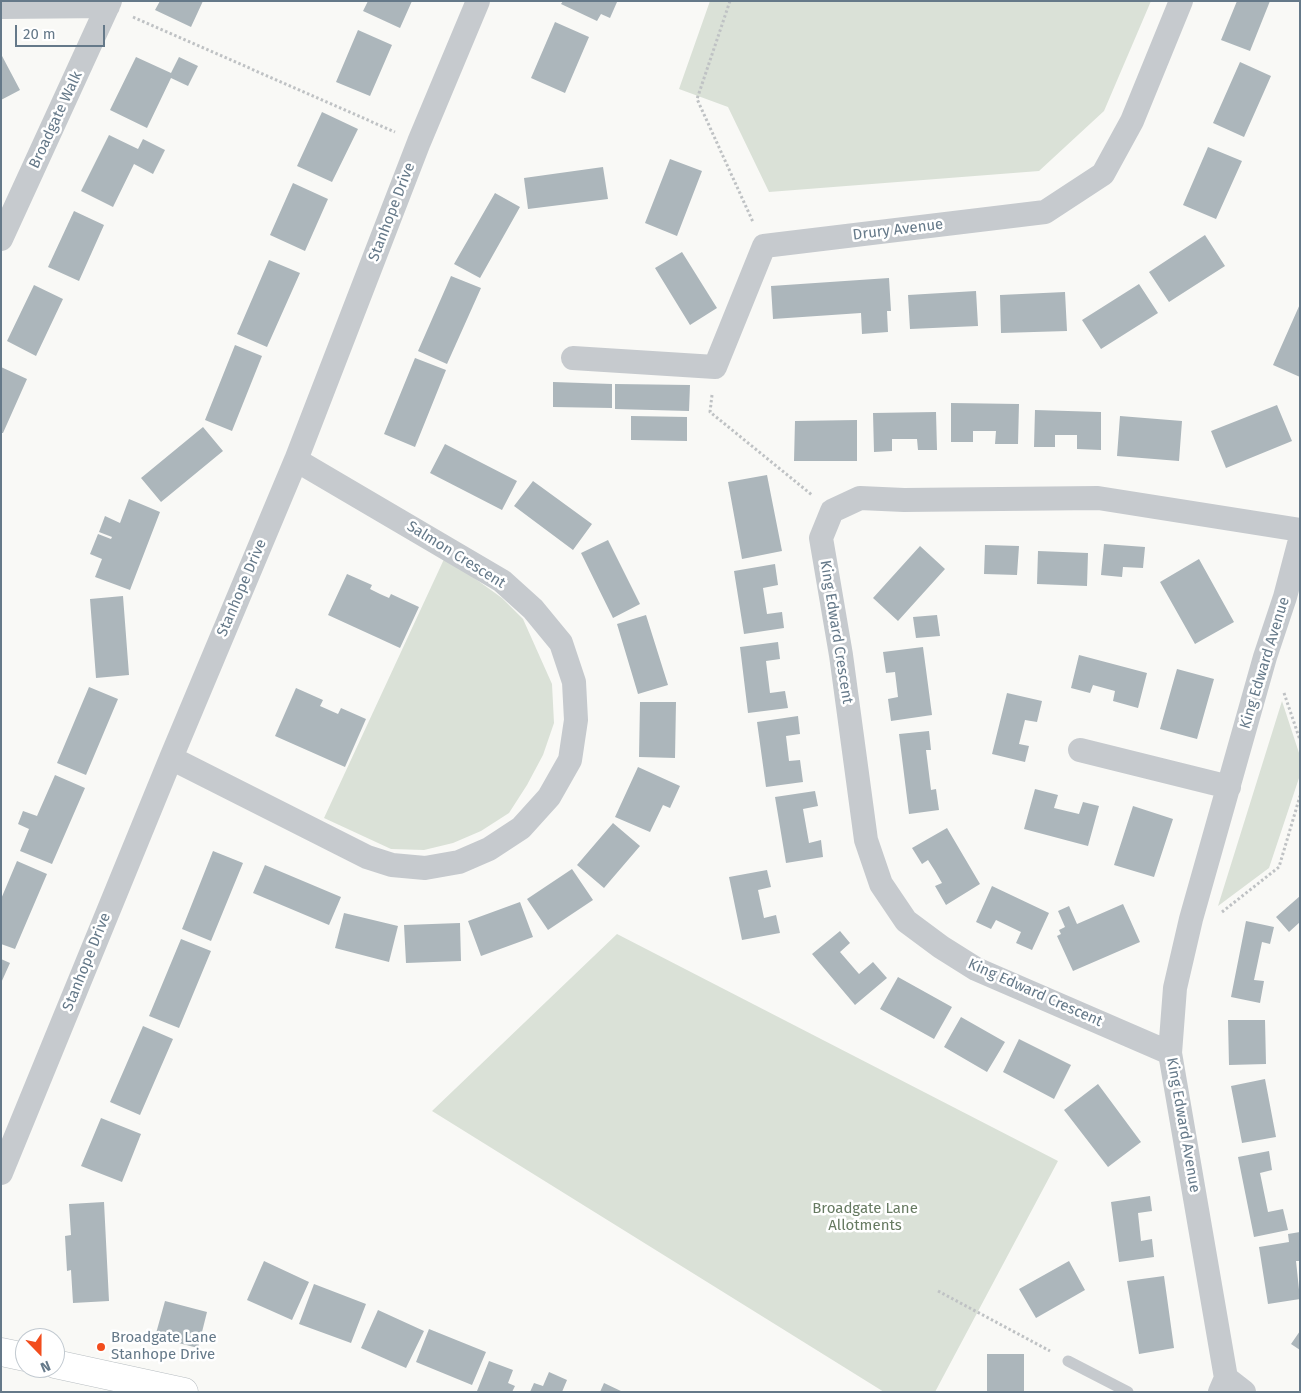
<!DOCTYPE html>
<html>
<head>
<meta charset="utf-8">
<style>
	body { margin:0 }
	#map { position:relative; width:1301px; height:1393px; overflow:hidden; background:#f9f9f6; font-family:"Fira Sans",sans-serif }
	canvas { display:block }
	.frame { position:absolute; inset:0; border:2px solid #657989; pointer-events:none }
	.north { position:absolute; left:15px; top:1328px; width:50px; height:50px; box-sizing:border-box; background:#fff; border:1px solid #c1c9d0; border-radius:50%; rotate:158deg; font-size:14px; font-weight:700; line-height:20px; text-align:center; color:#657989 }
	.north::after { content:''; display:block; margin:auto; width:18px; height:22px; background:#f24d1d; clip-path:polygon(50% 0,100% 100%,50% 72%,0 100%) }
	.scale { position:absolute; left:15px; top:25px; width:90px; height:22px; box-sizing:border-box; border:2px solid #657989; border-top:0; padding-left:6px; font-size:15px; line-height:18px; white-space:nowrap; color:#657989; -webkit-text-stroke:4px #fff; paint-order:stroke }
</style>
</head>
<body>
<div id="map">
<canvas width="1301" height="1393"></canvas>
<div class="frame"></div>
<div class="north">N</div>
<div class="scale">20 m</div>
</div>
<script>
const ctx = document.querySelector('canvas').getContext('2d');
ctx.lineJoin = 'round';
function paint(path, color) {
  ctx.fillStyle = color;
  ctx.fill(path, 'evenodd');
}
function strokePath(path, color, width, dash) {
  ctx.strokeStyle = color;
  ctx.lineWidth = width;
  ctx.lineCap = dash ? 'butt' : 'round';
  ctx.setLineDash(dash || []);
  ctx.stroke(path);
}
function write(font, color, halo, rows, align = 'center') {
  ctx.font = font + ' "Fira Sans",sans-serif';
  ctx.lineWidth = 5;
  ctx.setLineDash([]);
  ctx.textBaseline = 'middle';
  ctx.strokeStyle = halo;
  ctx.fillStyle = color;
  for (const [text, x, y, turn = 0] of rows) {
    ctx.save();
    ctx.translate(x, y);
    ctx.rotate((+turn || 0) * Math.PI / 180);
    ctx.textAlign = isNaN(turn) ? turn : align;
    if (halo) ctx.strokeText(text, 0, 0);
    ctx.fillText(text, 0, 0);
    ctx.restore();
  }
}
paint(new Path2D(`
	M710,1H1151L1104,111L1039,171L769,192L728,107L679,89Z
	M445,557L502,598L523,619L552,684L554,723L543,755L527,785L509,813L481,831L453,843L424,850L391,849L324,818Z
	M1282,701L1300,756V775L1269,868L1218,906Z
	M617,934L1058,1161L935,1392H884L432,1111Z`), '#dae1d7');
paint(new Path2D(`
	M160,1H203L191,27L155,10Z
	M368,1H412L400,28L363,11Z
	M563,1H616L617,2L610,18L601,14L597,21L561,4Z
	M1237,1H1270L1250,51L1221,40Z
	M555,22L589,37L565,93L531,78Z
	M358,30L392,45L370,96L336,82Z
	M1,54L20,90L1,100Z
	M136,57L171,73L179,57L198,66L188,86L171,78L147,128L110,110Z
	M1240,62L1271,76L1244,137L1213,123Z
	M322,112L358,129L332,182L297,166Z
	M109,135L138,149L143,139L165,150L153,174L134,164L113,207L81,191Z
	M1208,147L1242,161L1216,219L1183,205Z
	M670,159L702,171L677,236L645,223Z
	M603,167L608,199L528,209L524,178Z
	M293,183L328,199L305,251L270,235Z
	M495,193L520,207L480,278L454,264Z
	M74,211L104,225L79,281L48,267Z
	M1205,235L1225,266L1169,302L1149,272Z
	M682,252L717,308L690,325L655,268Z
	M269,260L300,273L267,347L237,334Z
	M451,276L481,288L447,364L418,351Z
	M889,278L891,311H887L888,332L862,334L861,313L773,319L771,286Z
	M1139,284L1158,313L1101,349L1082,320Z
	M34,285L63,299L36,356L7,341Z
	M976,291L978,326L910,329L908,295Z
	M1065,292L1067,331L1001,333L1000,295Z
	M1300,304V377L1273,365Z
	M235,345L262,356L232,431L205,420Z
	M415,358L446,370L415,447L384,434Z
	M1,367L27,379L3,433H1Z
	M553,382L612,384V408L553,407Z
	M615,384L690,385L689,411L615,409Z
	M951,403L1019,404L1018,444H995L996,431H973V442H951Z
	M1277,405L1292,441L1226,468L1211,431Z
	M1035,410L1101,412V450L1077,449V435H1055V447H1034Z
	M936,412L937,450H918L917,439H892V451L874,452L873,413Z
	M631,416L687,417V441L631,440Z
	M1120,416L1182,421L1179,461L1117,456Z
	M857,420V461H794L795,421Z
	M203,427L223,451L161,502L141,478Z
	M445,444L517,481L502,510L430,473Z
	M767,475L782,551L742,559L728,482Z
	M533,481L592,524L573,550L514,506Z
	M129,499L160,512L130,590L95,577L102,559L90,554L98,534L111,539L112,537L99,532L105,516L120,523Z
	M608,540L640,604L613,618L581,553Z
	M1104,544L1145,547L1143,568L1123,567L1122,577L1101,575Z
	M985,545L1019,546L1017,575L984,574Z
	M920,546L945,569L898,621L873,598Z
	M1038,551L1088,553L1087,586L1037,584Z
	M1199,559L1234,622L1195,644L1160,582Z
	M775,564L778,585L763,588L767,614L782,612L784,628L744,634L734,571Z
	M347,574L372,585L370,589L380,594L389,598L391,594L419,607L400,648L328,615Z
	M123,596L129,675L96,678L90,599Z
	M646,615L668,685L638,694L617,624Z
	M937,615L940,636L916,638L913,617Z
	M778,642L780,659L766,661L770,693L785,691L788,708L748,713L740,647Z
	M923,647L932,715L891,721L888,699L898,697L895,672L886,673L883,652Z
	M1079,655L1147,673L1138,708L1113,701L1115,691L1093,685L1090,693L1071,688Z
	M1177,669L1214,679L1197,739L1160,729Z
	M89,687L118,699L86,775L57,763Z
	M296,688L323,700L320,706L338,714L341,708L366,719L345,767L275,736Z
	M1007,693L1042,701L1037,722L1025,720L1019,744L1029,746L1025,762L992,754Z
	M640,702H676L675,758L639,757Z
	M798,716L800,734L786,736L789,761L800,760L803,782L766,787L757,722Z
	M929,731L931,750H926L931,790L936,789L939,810L909,814L899,734Z
	M638,767L680,786L670,808L663,805L650,832L615,817Z
	M55,775L85,788L52,864L20,851L29,829L18,824L23,811L37,816Z
	M1035,789L1058,795L1054,808L1079,814L1083,802L1099,806L1088,846L1024,829Z
	M815,791L818,806L803,809L809,843L821,840L823,857L786,863L775,797Z
	M1133,806L1173,819L1154,877L1114,865Z
	M613,823L640,846L604,888L577,865Z
	M947,828L980,884L946,905L935,886L942,883L935,871L928,860L922,864L912,848Z
	M213,851L243,863L211,941L182,929Z
	M17,861L47,874L15,949L1,944V899Z
	M265,865L341,897L329,925L253,893Z
	M572,869L593,900L548,930L527,899Z
	M767,870L771,887L758,890L764,918L776,915L780,933L742,940L729,877Z
	M992,886L1049,913L1032,950L1016,943L1021,932L996,920L991,929L976,922Z
	M1300,896V922L1289,932L1276,917Z
	M520,902L533,937L481,956L468,921Z
	M1123,904L1140,942L1073,971L1057,936L1061,934L1059,930L1065,927L1058,911L1069,906L1077,924Z
	M344,913L398,926L389,962L335,948Z
	M1246,921L1274,927L1270,944L1262,942L1254,980L1264,981L1260,1003L1231,997Z
	M460,923L461,961L406,963L404,925Z
	M840,931L850,943L840,952L859,974L873,962L887,978L855,1005L812,954Z
	M181,939L211,951L179,1028L149,1016Z
	M1,959L10,963L1,983Z
	M898,977L952,1007L934,1039L880,1009Z
	M961,1017L1005,1042L987,1072L944,1047Z
	M1228,1020H1265L1266,1064L1229,1065Z
	M143,1026L173,1039L140,1115L110,1102Z
	M1019,1039L1071,1065L1054,1099L1003,1072Z
	M1265,1079L1276,1137L1242,1143L1231,1086Z
	M1098,1084L1141,1142L1108,1167L1064,1110Z
	M101,1118L141,1134L122,1182L81,1166Z
	M1269,1151L1272,1170L1260,1173L1268,1212L1283,1209L1288,1230L1254,1237L1238,1157Z
	M1150,1196L1152,1211L1138,1213L1141,1241L1152,1239L1154,1257L1119,1262L1111,1202Z
	M104,1202L109,1301L73,1303L71,1270L67,1271L65,1236L71,1235L69,1204Z
	M1300,1232V1261H1296L1300,1299L1268,1304L1259,1247L1289,1242L1288,1234Z
	M264,1261L309,1282L292,1320L247,1300Z
	M1069,1261L1085,1290L1036,1318L1019,1289Z
	M1164,1276L1174,1348L1139,1354L1127,1281Z
	M314,1284L366,1304L351,1343L299,1324Z
	M165,1301L207,1312L198,1348L155,1337Z
	M378,1310L424,1331L406,1368L361,1348Z
	M429,1329L486,1352L472,1385L416,1362Z
	M1300,1331V1350L1291,1344Z
	M987,1354H1024V1392H987Z
	M489,1361L513,1370L508,1383L515,1386L512,1392L477,1391Z
	M549,1372L567,1380L562,1392H530L534,1383L543,1386Z
	M604,1383L623,1392H600Z`), '#acb6bb');
const secondary = new Path2D(`
	M1,1352L25,1357
	M55,1364L184,1392`);
strokePath(secondary, '#b8bec2', 29);
strokePath(new Path2D(`
	M730,1L697,99L753,222
	M133,17L395,132
	M712,395L710,412L812,495
	M1284,693L1300,740
	M1222,912L1279,867L1300,796
	M938,1291L1050,1351`), '#bfc2c4', 3, [2.5, 2.5]);
strokePath(new Path2D(`
	M1068,1361L1128,1392`), '#c6cace', 11);
strokePath(new Path2D(`
	M1,7L108,6
	M1,239L110,1
	M573,358L715,367L764,246L1045,212L1103,174L1132,121L1181,1
	M1080,750L1229,787
	M171,758L367,857L392,865L425,868L459,862L489,849L521,828L549,797L570,760L576,720L574,682L561,643L533,609L502,581L296,460
	M1170,1053L976,969L941,947L906,921L881,884L866,840L841,655L821,538L832,511L860,498L904,500L1098,498L1300,530
	M1,1173L171,758L296,460L419,142L478,1
	M1226,1378L1244,1392
	M1220,1392L1226,1378L1170,1053L1175,988L1191,919L1265,657L1285,597L1300,540`), '#c6cace', 24);
strokePath(secondary, '#fff', 28);
for (const [x, y, r, color] of [
	[101,1347,5,"#f24d1d"]
]) {
  const dot = new Path2D();
  dot.arc(x, y, r, 0, 2 * Math.PI);
  ctx.fillStyle = color;
  ctx.fill(dot);
  strokePath(dot, '#fff', 2);
}
write('15px', '#657989', '#fff', [
	["Broadgate Walk",56,120,-65],
	["Stanhope Drive",392,212,-69],
	["Drury Avenue",898,230,-7],
	["Salmon Crescent",456,555,32],
	["Stanhope Drive",242,588,-67],
	["King Edward Crescent",836,632,81],
	["King Edward Avenue",1265,663,-73],
	["Stanhope Drive",87,962,-68],
	["King Edward Crescent",1035,993,24],
	["King Edward Avenue",1183,1125,80]
]);
write('15px', '#667a61', '#fff', [
	["Broadgate Lane",865,1209],
	["Allotments",865,1226]
]);
write('15px', '#657989', '#fff', [
	["Broadgate Lane",111,1338],
	["Stanhope Drive",111,1355]
], 'left');
</script>
</body>
</html>
